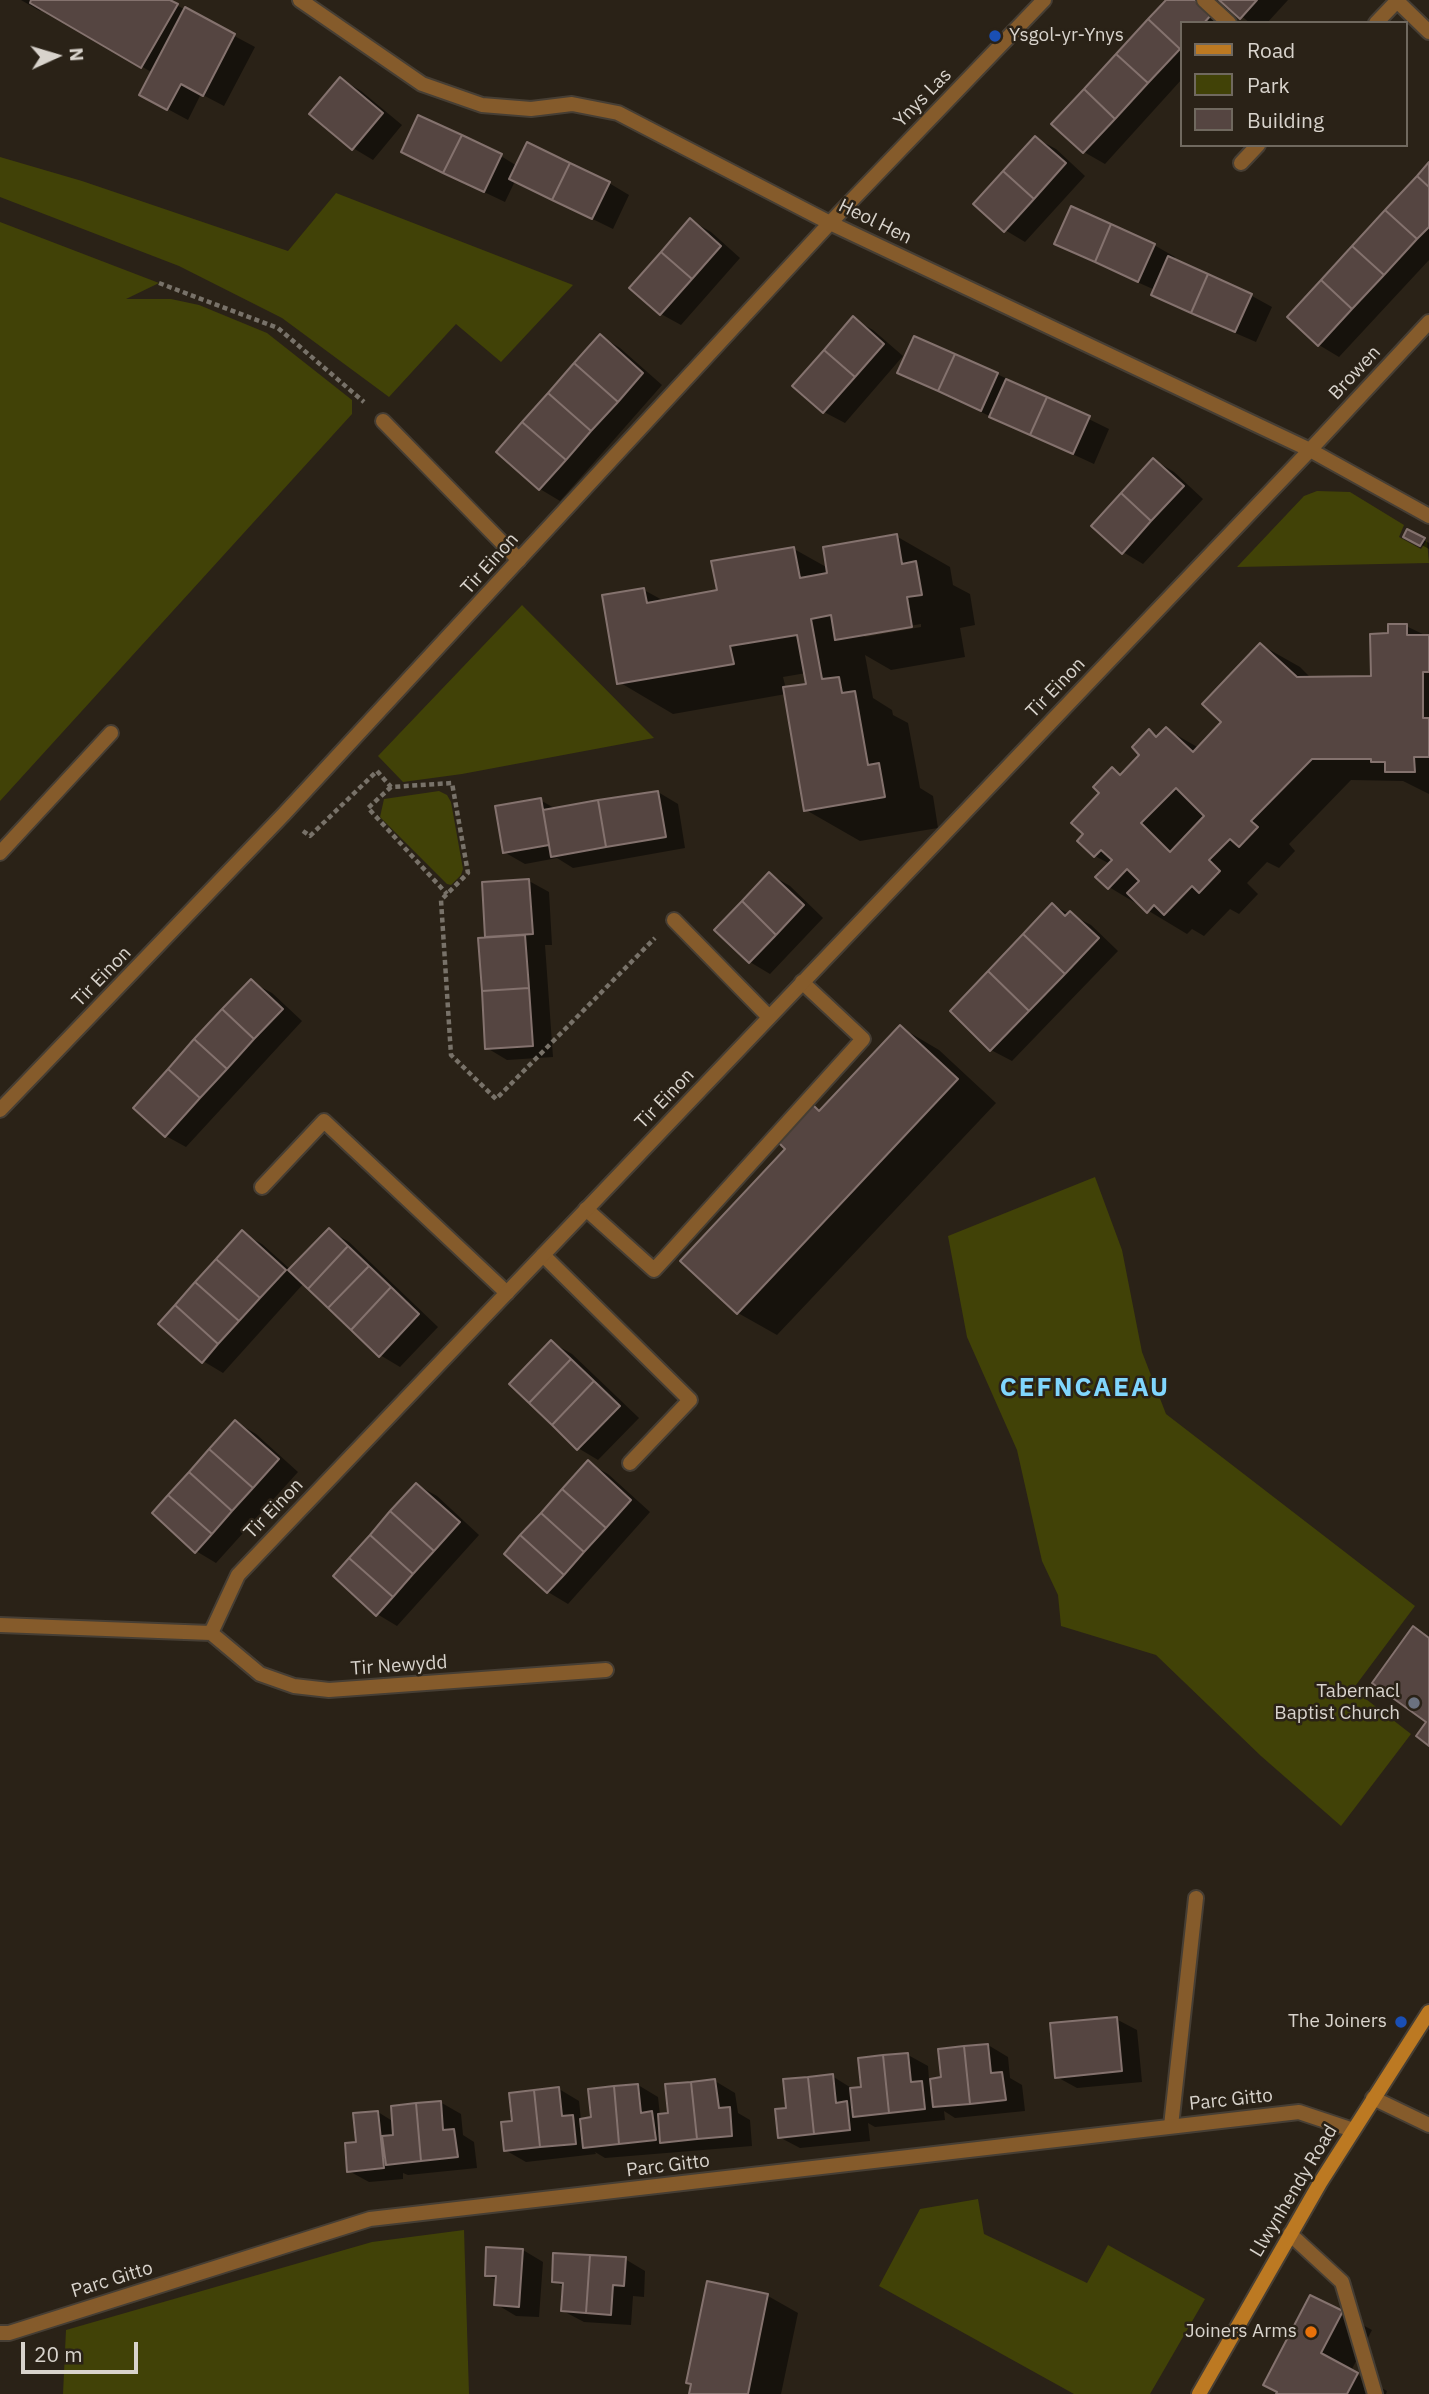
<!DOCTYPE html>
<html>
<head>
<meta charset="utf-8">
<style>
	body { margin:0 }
	#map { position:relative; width:1429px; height:2394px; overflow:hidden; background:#2a2217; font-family:"IBM Plex Sans",sans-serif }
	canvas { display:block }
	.legend { position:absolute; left:1180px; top:21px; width:228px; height:126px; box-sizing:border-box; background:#2a2217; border:2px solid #70695f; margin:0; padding:9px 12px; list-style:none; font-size:21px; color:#d8d3cc }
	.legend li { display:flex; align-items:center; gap:14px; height:35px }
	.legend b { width:35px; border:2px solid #70695f }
	.north { position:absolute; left:21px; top:21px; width:70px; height:70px; -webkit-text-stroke:5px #2a2217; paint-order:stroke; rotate:86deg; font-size:19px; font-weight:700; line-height:28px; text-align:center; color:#d8d3cc }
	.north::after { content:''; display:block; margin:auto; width:24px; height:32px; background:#d8d3cc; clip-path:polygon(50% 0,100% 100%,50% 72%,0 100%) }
	.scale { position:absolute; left:21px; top:2342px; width:117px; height:32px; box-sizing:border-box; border:4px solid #d8d3cc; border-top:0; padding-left:9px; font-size:21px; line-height:24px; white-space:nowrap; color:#d8d3cc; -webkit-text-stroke:5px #2a2217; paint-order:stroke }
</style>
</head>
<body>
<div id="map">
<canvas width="1429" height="2394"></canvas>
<ul class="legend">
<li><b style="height:9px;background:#bc7922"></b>Road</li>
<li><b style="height:19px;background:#414207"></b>Park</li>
<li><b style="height:19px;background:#554541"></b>Building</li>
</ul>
<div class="north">N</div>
<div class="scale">20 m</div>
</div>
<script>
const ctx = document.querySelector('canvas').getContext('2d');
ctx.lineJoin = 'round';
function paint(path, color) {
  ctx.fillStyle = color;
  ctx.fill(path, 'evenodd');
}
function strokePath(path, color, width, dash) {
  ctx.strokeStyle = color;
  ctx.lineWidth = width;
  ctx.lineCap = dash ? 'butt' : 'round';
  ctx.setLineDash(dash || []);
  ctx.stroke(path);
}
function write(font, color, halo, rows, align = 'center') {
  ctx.font = font + ' "IBM Plex Sans",sans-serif';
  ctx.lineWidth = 5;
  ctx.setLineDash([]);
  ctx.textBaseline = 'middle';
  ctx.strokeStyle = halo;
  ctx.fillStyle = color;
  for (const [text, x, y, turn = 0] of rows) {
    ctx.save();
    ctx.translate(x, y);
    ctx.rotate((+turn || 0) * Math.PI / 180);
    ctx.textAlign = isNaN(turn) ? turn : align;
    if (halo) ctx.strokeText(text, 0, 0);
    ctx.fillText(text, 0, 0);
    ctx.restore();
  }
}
paint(new Path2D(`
	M0,157L82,181L288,251L336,193L573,285L501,362L456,324L389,397L282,318L179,266L0,197Z
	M0,222L159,283L126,299H171L199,305L267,333L352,400V414L0,801Z
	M1317,491L1350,492L1404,525L1399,537L1421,549L1427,540L1429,563L1237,567L1304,496Z
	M522,605L654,738L462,774L403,782L378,756Z
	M439,791L447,795L451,802L463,869L461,875L451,885L447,884L380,817L384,799Z
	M1095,1177L1122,1250L1142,1352L1166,1414L1415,1606L1353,1689L1411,1734L1341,1826L1261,1756L1156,1655L1061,1626L1058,1595L1042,1561L1017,1450L967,1337L948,1236Z
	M978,2199L984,2234L1087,2283L1108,2245L1205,2299L1150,2394H1074L879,2286L920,2209Z
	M464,2230L469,2394H63L66,2330L372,2242Z`), '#414207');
paint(new Path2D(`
	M21,0H167L255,47L224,106L201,94L188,120L162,106L153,73L41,8L40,11Z
	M1169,0H1201L1225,23H1182V79L1105,164L1084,152L1054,124Z
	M1222,0H1288L1267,23H1250Z
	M341,79L361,91L402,125L373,160L353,148Z
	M1035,138L1056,149L1085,176L1025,242L1005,230Z
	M501,156L517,166L609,183L629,195L613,229L515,181L505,202L423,163Z
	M1429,166V260L1339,357L1319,345L1289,317Z
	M1072,209L1154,245L1175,257L1173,261L1252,296L1272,307L1256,342L1173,306L1153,294L1155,290L1077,255L1057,243Z
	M690,220L711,232L740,258L681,325L661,314Z
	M853,319L873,330L903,356L845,423L824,412L794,386Z
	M600,336L620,348L662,385L560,501L540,489Z
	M899,373L997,374L1109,429L1094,464L920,384Z
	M1154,460L1174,472L1203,499L1143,564L1123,552Z
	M1408,531L1429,543V549L1405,536Z
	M896,536L950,567L953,585L970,594L975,625L960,628L965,657L891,670L865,655L873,698L892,710L893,715L908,723L920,788L933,796L938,828L860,841L806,810L786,694L673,714L619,682L644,590L664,601L719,592L794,549L828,568ZM921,624V627L865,637L862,634ZM806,673L808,685L786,689L783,677Z
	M1406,626L1429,637V794L1403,781L1351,780L1289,844L1295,851L1279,868L1267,862L1247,883L1258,894L1239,914L1230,909L1204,936L1192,929L1187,934L1109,887L1110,864L1095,856L1080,841L1086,834L1112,770L1123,776L1142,755L1149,732L1159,737L1166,729L1199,748L1224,722L1261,645L1300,667L1312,679L1373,677L1390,635Z
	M658,792L678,804L685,848L573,868L557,858L525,864L504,852L540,800L556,809Z
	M769,874L790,886L823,918L770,974L750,962Z
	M529,881L549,892L552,945H545L553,1057L507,1060L487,1048V939L484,883Z
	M1052,905L1091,925L1118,951L1012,1061L991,1050L952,1011Z
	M251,982L272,993L302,1021L186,1147L166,1136L135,1108Z
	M900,1027L939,1050L996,1103L777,1335L738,1313L788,1149L811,1106L821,1111Z
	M329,1230L349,1242L438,1327L400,1367L380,1355L304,1283L223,1373L203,1361L242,1233L262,1244L291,1270Z
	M551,1342L572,1354L639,1418L598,1460L578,1448Z
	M236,1422L256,1434L298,1472L216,1563L196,1551Z
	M588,1463L608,1474L650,1512L568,1604L548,1592L506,1554Z
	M417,1485L437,1496L479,1535L397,1626L377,1614Z
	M1116,2019L1137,2030L1142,2082L1077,2088L1057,2077Z
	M988,2045L1008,2057L1010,2078L1022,2085L1025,2111L955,2118L944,2111L945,2120L875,2127L868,2123L870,2141L800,2148L779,2137L788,2109L832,2076L853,2089L862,2088L908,2055L928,2066L929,2080L943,2079Z
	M715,2081L735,2093L738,2113L750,2120L752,2146L605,2158L595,2152L596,2154L526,2162L505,2150L513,2123L559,2089L579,2101L581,2120L593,2119L638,2085L658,2097L660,2116L670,2115Z
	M440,2102L461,2114L463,2135L474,2142L477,2168L408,2175L403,2173V2179L369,2182L349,2171L358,2144L378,2112L394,2122Z
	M523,2250L543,2262L539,2317L516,2316L496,2304L498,2281L487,2275Z
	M625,2259L645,2271L644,2297L633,2296L631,2325L584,2322L563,2311L564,2287L553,2281Z
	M708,2283L768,2296L798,2313L781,2394H691L692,2385L688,2382Z
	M1311,2297L1372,2330L1351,2371L1387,2391L1386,2394H1278Z`), '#0007');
const building = new Path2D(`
	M31,0H170L178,4L141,68L30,3Z
	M1166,0H1195L1211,15L1204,23H1182V46L1180,49L1148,19Z
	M1219,0H1257L1240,19Z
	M185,7L235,34L203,96L181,84L167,110L139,95Z
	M1148,19L1180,49L1148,83L1116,54Z
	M1116,54L1148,83L1115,119L1084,89Z
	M340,77L383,113L352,150L309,114Z
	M1084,89L1115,119L1083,153L1051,124Z
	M418,115L462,135L443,173L401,152Z
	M462,135L502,154L484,192L443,173Z
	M1035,136L1066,163L1034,199L1003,171Z
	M527,142L570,163L552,200L509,179Z
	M1429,162V187L1417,176Z
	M570,163L610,182L592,219L552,200Z
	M1003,171L1034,199L1004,232L973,204Z
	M1417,176L1429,187V227L1417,239L1385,210Z
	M1071,206L1111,224L1095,262L1054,244Z
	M1385,210L1417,239L1384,275L1352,246Z
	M690,218L721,246L692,279L661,252Z
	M1111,224L1155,244L1138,282L1095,262Z
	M1352,246L1384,275L1352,309L1321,280Z
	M661,252L692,279L660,315L629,288Z
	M1168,256L1208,274L1191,313L1151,295Z
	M1208,274L1252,294L1235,332L1191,313Z
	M1321,280L1352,309L1318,346L1287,317Z
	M853,316L884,344L855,377L824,350Z
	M600,334L643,373L618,402L574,363Z
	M914,336L955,354L938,391L897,373Z
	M824,350L855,377L823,413L792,386Z
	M955,354L998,373L981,411L938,391Z
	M574,363L618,402L591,431L548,393Z
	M1006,379L1047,397L1030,435L989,417Z
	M548,393L591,431L566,460L522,422Z
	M1047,397L1090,416L1073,454L1030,435Z
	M522,422L566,460L539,490L496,452Z
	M1153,458L1184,486L1151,521L1121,493Z
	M1121,493L1151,521L1122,554L1091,526Z
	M1407,529L1425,538L1420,546L1403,537Z
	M897,534L902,564L916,561L922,595L907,597L912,627L835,640L831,615L811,619L822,679L839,677L842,693L855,691L868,765L879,763L885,797L804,811L783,687L806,684L797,635L730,646L734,664L617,684L602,595L644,588L647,603L717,590L711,561L794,547L800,578L827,573L823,547Z
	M1388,624H1407V635H1429V672H1423V718H1429V757H1414L1415,772H1385V762H1371V759H1312L1251,821L1258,827L1239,847L1230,839L1209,860L1220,871L1199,893L1192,886L1164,915L1154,905L1147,913L1127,893L1139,881L1127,869L1108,889L1095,877L1112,860L1101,850L1094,857L1077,841L1083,834L1071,823L1099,793L1093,787L1112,767L1120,775L1139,755L1132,747L1149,729L1156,737L1166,727L1193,752L1221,722L1202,704L1260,643L1297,677L1371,676L1370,634L1388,633ZM1176,788L1204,816L1170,852L1141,823Z
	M658,791L666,837L606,847L598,800Z
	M541,798L549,845L503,853L495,806Z
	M598,800L606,847L551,857L543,810Z
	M769,872L804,905L776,935L742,901Z
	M529,879L533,934L485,937L482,882Z
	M742,901L776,935L749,963L714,930Z
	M1052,903L1065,916L1070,911L1099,938L1065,974L1023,934Z
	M1023,934L1065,974L1029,1011L988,971Z
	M525,935L529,988L482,991L478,938Z
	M988,971L1029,1011L990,1051L950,1011Z
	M251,979L283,1009L254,1039L222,1009Z
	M529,988L533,1046L485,1049L482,991Z
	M222,1009L254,1039L227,1069L194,1039Z
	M900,1025L958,1079L737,1314L680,1261L785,1149L776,1140L811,1103L819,1111Z
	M194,1039L227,1069L200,1098L168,1069Z
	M168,1069L200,1098L165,1137L133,1108Z
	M329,1228L348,1246L308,1289L288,1270Z
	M242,1230L286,1270L260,1298L216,1259Z
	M348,1246L369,1266L328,1308L308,1289Z
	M216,1259L260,1298L239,1321L195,1282Z
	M369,1266L391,1287L351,1330L328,1308Z
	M195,1282L239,1321L218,1344L175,1305Z
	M391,1287L419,1314L379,1357L351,1330Z
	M175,1305L218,1344L202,1363L158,1324Z
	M551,1340L571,1359L529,1403L509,1384Z
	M571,1359L594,1381L552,1425L529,1403Z
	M594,1381L620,1406L577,1450L552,1425Z
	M235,1420L279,1459L253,1488L209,1449Z
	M209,1449L253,1488L232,1511L189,1472Z
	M588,1460L631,1500L606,1528L562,1489Z
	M189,1472L232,1511L212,1534L168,1495Z
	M416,1483L460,1522L434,1551L390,1511Z
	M562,1489L606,1528L584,1552L541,1513Z
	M168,1495L212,1534L195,1553L152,1513Z
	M390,1511L434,1551L413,1574L370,1535Z
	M541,1513L584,1552L564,1575L520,1535Z
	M370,1535L413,1574L393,1597L349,1558Z
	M520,1535L564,1575L547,1593L504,1554Z
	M349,1558L393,1597L376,1616L333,1576Z
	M1413,1626L1429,1638V1746L1416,1736L1426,1722L1372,1683Z
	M1117,2017L1122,2071L1055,2078L1050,2023Z
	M988,2044L991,2073L1002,2072L1006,2100L970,2104L964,2046Z
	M964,2046L970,2104L933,2107L930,2079L941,2077L938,2049Z
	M908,2053L911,2082L922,2081L925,2109L889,2113L883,2055Z
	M883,2055L889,2113L853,2117L850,2088L861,2087L858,2058Z
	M833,2074L836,2103L847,2101L850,2130L814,2134L808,2077Z
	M808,2077L814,2134L778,2138L775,2109L786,2108L783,2079Z
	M715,2079L719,2108L730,2107L732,2136L697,2139L691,2082Z
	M691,2082L697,2139L660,2143L658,2114L668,2113L665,2084Z
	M638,2084L641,2113L652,2111L656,2140L619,2144L614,2086Z
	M614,2086L619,2144L583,2148L580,2119L591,2117L588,2089Z
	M559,2087L562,2116L573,2115L576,2144L540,2147L534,2090Z
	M534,2090L540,2147L504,2151L501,2122L512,2121L509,2093Z
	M441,2101L443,2130L454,2129L458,2157L421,2161L416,2103Z
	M416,2103L421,2161L386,2165L382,2136L393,2135L391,2106Z
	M378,2111L384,2168L347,2172L345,2143L356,2142L353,2113Z
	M486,2247L523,2249L519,2307L494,2305L496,2276H485Z
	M553,2253L590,2255L586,2313L561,2311L563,2283L552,2282Z
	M590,2255L626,2257L624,2286L613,2285L611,2315L586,2313Z
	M707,2281L768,2294L748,2394H689L691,2384L686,2383Z
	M1310,2295L1343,2311L1321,2353L1358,2373L1347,2394H1276L1277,2392L1263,2385Z`);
paint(building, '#554541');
strokePath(building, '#84726e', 2);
const service = new Path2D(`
	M1204,0L1229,23
	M1397,1L1429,32
	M1376,23L1398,0
	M1241,163L1258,145
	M383,421L519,560
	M262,1187L324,1121L507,1293
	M586,1209L654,1270L666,1257L863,1039L802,982
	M543,1255L690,1400L630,1463
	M1171,2126L1196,1898`);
const minor = new Path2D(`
	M300,0L422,84L482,105L531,109L572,104L618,113L830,223L1310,450L1429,516
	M0,853L111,733
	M674,920L769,1017
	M0,1110L284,814L830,223L1044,0
	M0,1625L211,1633L238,1575L1310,450L1429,322
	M211,1633L260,1674L294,1686L329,1690L606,1670
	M1290,2234L1342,2282L1375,2394
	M0,2333H9L370,2219L1299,2112L1353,2130`);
const tertiary = new Path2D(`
	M1373,2098L1429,2125`);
const secondary = new Path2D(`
	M1199,2394L1320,2183L1429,2012`);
strokePath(service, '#463e34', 18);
strokePath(minor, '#463e34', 18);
strokePath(tertiary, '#463e34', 18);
strokePath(secondary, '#463e34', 18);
strokePath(new Path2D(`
	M159,283L278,328L364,402
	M391,787L368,808L447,894
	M303,831L310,836L377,771L391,787L452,783L468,873L441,900L451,1055L496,1099L655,938`), '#787269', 4.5, [5, 3.5]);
strokePath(service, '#855b2b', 14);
strokePath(minor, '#855b2b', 14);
strokePath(tertiary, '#855b2b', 14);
strokePath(secondary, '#bc7922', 14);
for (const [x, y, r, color] of [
	[995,36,7,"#1a4fb4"],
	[1414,1703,7,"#6b7280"],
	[1401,2022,7,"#1a4fb4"],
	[1311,2332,7,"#e8710a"]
]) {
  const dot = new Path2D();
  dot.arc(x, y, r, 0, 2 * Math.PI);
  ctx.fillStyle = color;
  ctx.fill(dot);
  strokePath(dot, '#2a2217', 2.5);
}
write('19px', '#d8d3cc', '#2a2217', [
	["Ysgol-yr-Ynys",1009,36,"left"],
	["Tabernacl",1400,1692],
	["Baptist Church",1400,1714],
	["The Joiners",1387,2022],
	["Joiners Arms",1297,2332]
], 'right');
write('19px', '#d8d3cc', '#2a2217', [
	["Ynys Las",923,98,-46],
	["Heol Hen",875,222,26],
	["Browen",1355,373,-47],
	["Tir Einon",490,564,-48],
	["Tir Einon",1056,688,-46],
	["Tir Einon",102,977,-46],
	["Tir Einon",665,1099,-46],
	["Tir Einon",274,1509,-46],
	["Tir Newydd",399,1666,-4],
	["Parc Gitto",1231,2100,-6],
	["Parc Gitto",668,2166,-7],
	["Llwynhendy Road",1294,2191,-59],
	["Parc Gitto",112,2280,-17]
]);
ctx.letterSpacing = '2px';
write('bold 26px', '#80d6fd', '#2a2217', [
	["CEFNCAEAU",1085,1388]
]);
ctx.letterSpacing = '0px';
</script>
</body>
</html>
